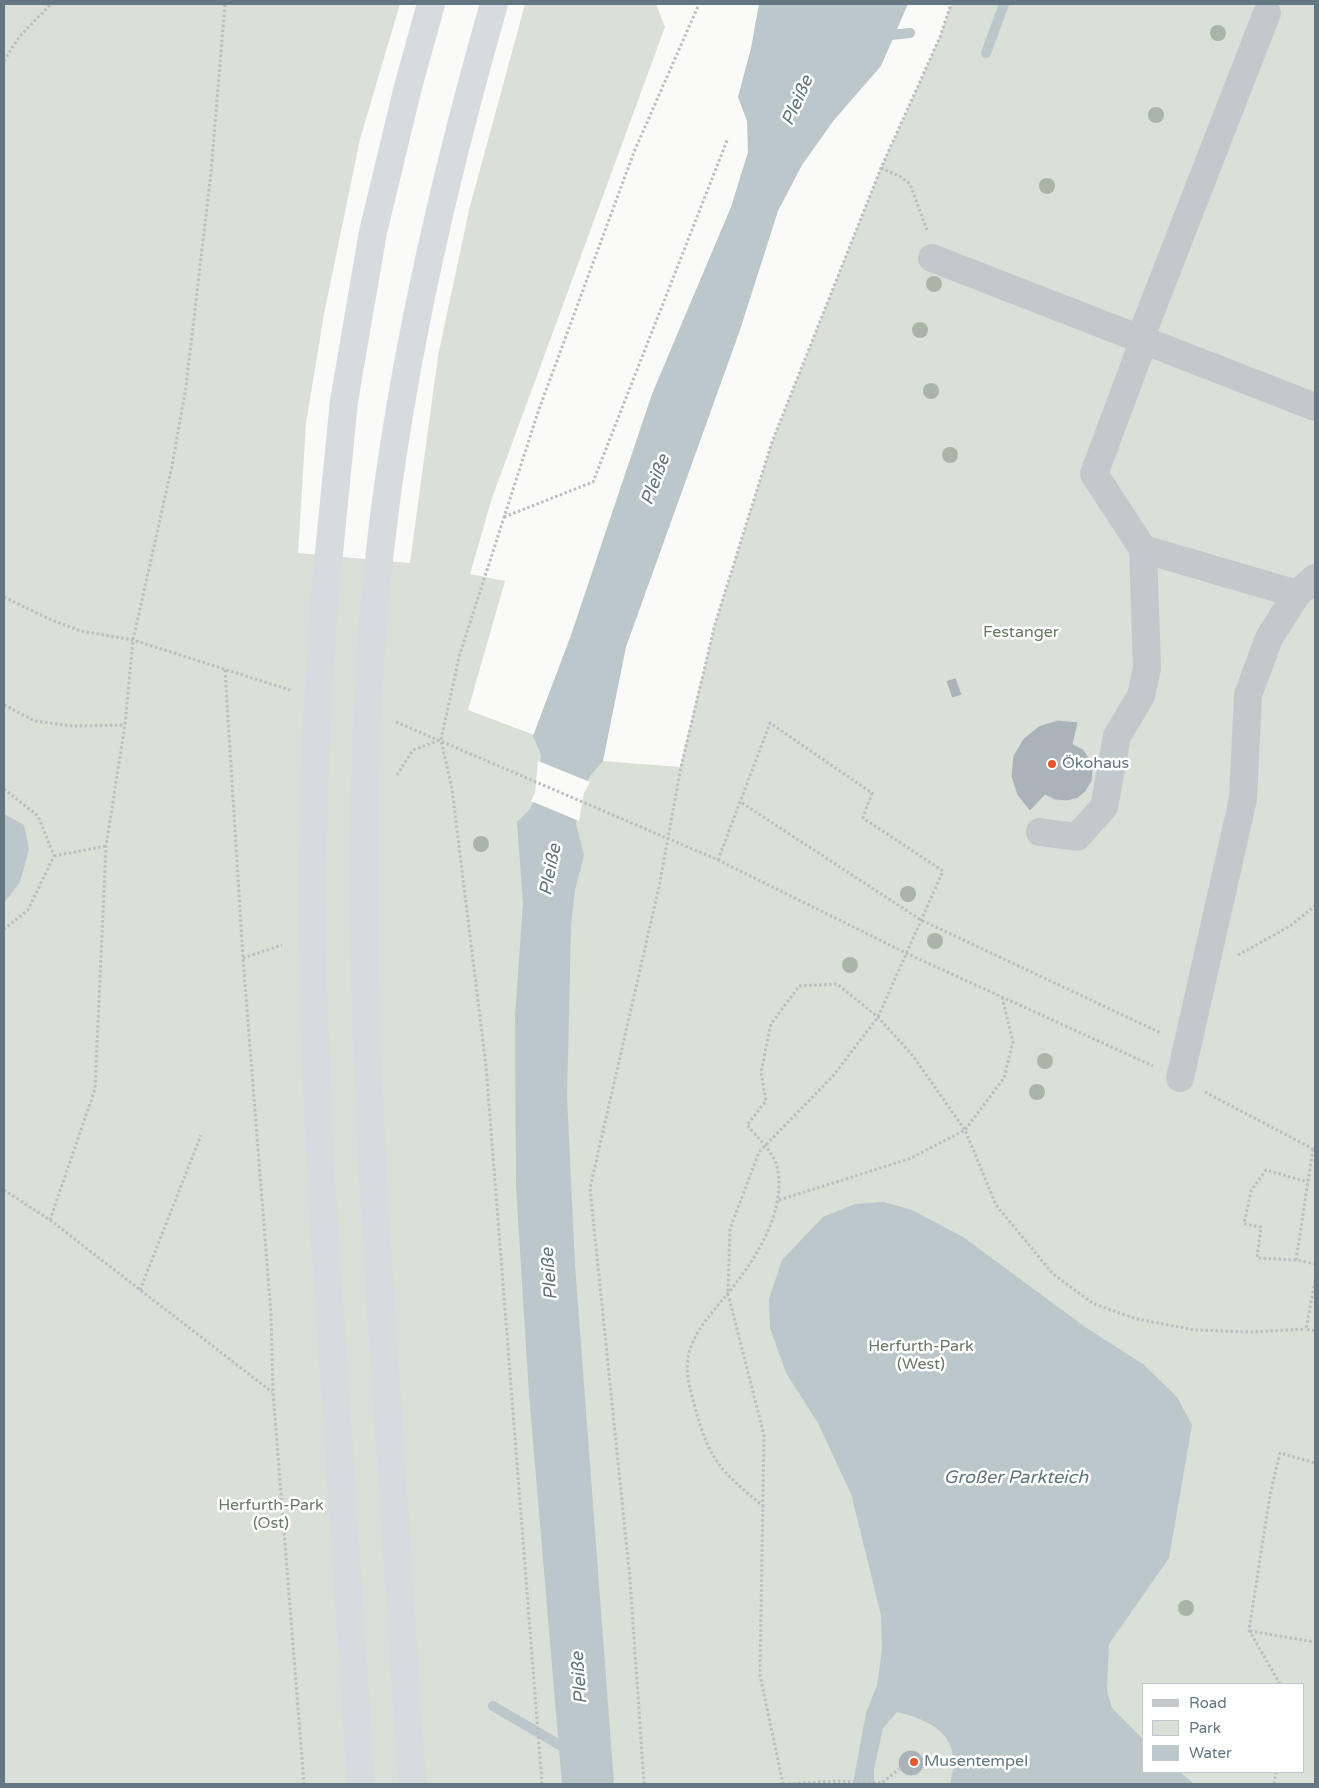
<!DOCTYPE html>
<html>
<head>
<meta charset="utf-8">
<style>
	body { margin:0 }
	#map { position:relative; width:1319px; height:1788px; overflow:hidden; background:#fafaf8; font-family:"Varela Round",sans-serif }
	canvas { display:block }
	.frame { position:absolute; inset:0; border:5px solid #657683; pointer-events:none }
	.legend { position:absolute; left:1142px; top:1683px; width:162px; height:90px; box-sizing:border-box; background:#fff; border:1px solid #c1c8cd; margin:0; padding:6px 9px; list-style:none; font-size:15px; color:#657683 }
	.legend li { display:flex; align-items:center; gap:10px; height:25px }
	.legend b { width:25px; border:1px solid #c1c8cd }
</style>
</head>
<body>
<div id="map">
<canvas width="1319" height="1788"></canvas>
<div class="frame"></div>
<ul class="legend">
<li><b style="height:6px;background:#c3c8cc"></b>Road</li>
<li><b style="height:14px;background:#dadfd7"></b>Park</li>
<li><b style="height:14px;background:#bbc7cb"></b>Water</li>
</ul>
</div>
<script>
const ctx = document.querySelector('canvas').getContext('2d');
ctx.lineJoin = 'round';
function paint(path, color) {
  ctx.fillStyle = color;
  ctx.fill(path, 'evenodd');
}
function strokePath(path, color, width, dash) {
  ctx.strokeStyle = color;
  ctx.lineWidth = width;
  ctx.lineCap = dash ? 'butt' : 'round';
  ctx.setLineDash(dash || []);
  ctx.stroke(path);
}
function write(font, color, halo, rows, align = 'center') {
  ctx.font = font + ' "Varela Round",sans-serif';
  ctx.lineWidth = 5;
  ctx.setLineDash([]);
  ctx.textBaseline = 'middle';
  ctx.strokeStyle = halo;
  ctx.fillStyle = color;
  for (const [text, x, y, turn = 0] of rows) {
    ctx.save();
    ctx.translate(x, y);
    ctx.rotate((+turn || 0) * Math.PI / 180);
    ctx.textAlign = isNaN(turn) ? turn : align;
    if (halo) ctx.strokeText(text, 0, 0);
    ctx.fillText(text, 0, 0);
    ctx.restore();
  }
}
paint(new Path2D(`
	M4,4H400L360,139L324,314L306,423L298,553L410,563L438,356L469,210L525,4H656L665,27L492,498L470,574L505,581L468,710L603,761L680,767L715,624L772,442L881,168L940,37L951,4H1315V1784H4ZM1143,1684H1303V1772H1143Z`), '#dadfd7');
paint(new Path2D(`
	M759,4H908L881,66L834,120L802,165L778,211L740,330L626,647L603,761L590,776L582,793L576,824L584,855L575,890L571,927L567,1097L575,1265L614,1784H562L529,1394L516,1186L515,1017L523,903L517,822L530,809L537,794L541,755L533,736L571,635L652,394L731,207L748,152L747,121L738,97L751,48Z
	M4,814L24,825L29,849L20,882L4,903Z
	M884,1202L912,1210L963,1237L1088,1329L1143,1364L1177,1397L1192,1425L1169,1558L1109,1644L1107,1690L1112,1708L1143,1739V1772H1180L1194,1784H950C963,1739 938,1722 897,1712L883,1728L874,1769V1784H853L866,1713L877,1685L882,1650L881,1615L851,1494L818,1423L786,1373L770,1328L769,1299L782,1260L823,1217L855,1204Z`), '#bbc7cb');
paint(new Path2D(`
	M538,761L590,782L584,793L579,821L531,801L535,793Z`), '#fafaf8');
strokePath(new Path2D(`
	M881,36L910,33
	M986,53L1004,4
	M493,1706L570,1751`), '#bbc7cb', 10);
const building = new Path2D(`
	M956,678L962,695L952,698L946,681Z
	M1058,720L1078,722L1073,744L1083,749L1090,759L1093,770L1092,781L1086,791L1078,798L1067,801L1055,800L1045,795L1030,811L1017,795L1011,776L1013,756L1023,739L1039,726Z
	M898 1763a13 13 0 1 1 26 0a13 13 0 1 1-26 0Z`);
paint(building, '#aab3b9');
strokePath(building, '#dcdcda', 1);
strokePath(new Path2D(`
	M4,61L19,37L51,4
	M881,168L901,177L910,184L927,230
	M504,517L593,482L728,138
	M4,597L49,619L81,631L133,640L290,690
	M225,670L243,958L271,1314L273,1392L304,1784
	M4,705L35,721L72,726L125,725
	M396,722L718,860L908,954L1153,1066
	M397,775L413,750L440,740
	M4,789L38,816L54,856L28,910L4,929
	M742,803L921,920L1161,1033
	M54,856L106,846
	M718,860L770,723L872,793L863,818L943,871L878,1017L833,1076L759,1152L730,1229L728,1294L764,1435L760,1675L783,1784
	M1238,955L1290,926L1315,906
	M243,958L282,945
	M1205,1092L1315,1150
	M1313,1149L1296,1260L1315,1264
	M4,1190L50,1220L272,1392
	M779,1200L909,1159L965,1130L1004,1078L1013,1042L1002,997
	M50,1220L95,1089L106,846L125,725L133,640L172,466L186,387L211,172L225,4
	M1296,1260L1257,1258L1261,1227L1244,1224L1251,1191L1266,1170L1308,1182
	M1315,1281L1306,1329L1315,1331
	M140,1290L201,1135
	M764,1507C722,1472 709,1461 695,1407C691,1391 685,1375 688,1359C691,1335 710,1315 725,1297C752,1264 785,1217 778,1171C776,1154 757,1137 747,1125L766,1101L761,1072L771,1024L799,986L837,984L878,1017L913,1056L965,1130L996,1205L1053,1274L1094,1304L1137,1319L1195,1330L1253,1332L1306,1329
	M1250,1631L1315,1642
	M1280,1684L1249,1630L1270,1495L1280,1453L1315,1463
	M542,1784L486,1066L452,789L441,740L459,657L538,412L634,152L699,4
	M644,1784L630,1579L590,1188L659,887L681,767L715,624L772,442L881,168L940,37L951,4
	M788,1784L835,1781L882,1783L899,1769
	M1274,1784L1276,1772`), '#bbbfc2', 3, [2.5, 2.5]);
strokePath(new Path2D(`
	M932,258L1315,407
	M1140,339L1267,13
	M1143,549L1297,594
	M1040,832L1077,837L1104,807L1117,736L1141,696L1147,668L1143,549L1094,474L1144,340
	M1180,1078L1243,799L1248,695L1269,638L1297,594L1315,578`), '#c3c8cc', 28);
strokePath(new Path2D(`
	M361,1784L321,1178L313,989L312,875L315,758L324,603L344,401L373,232L408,87L431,4
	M412,1784C403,1631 392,1478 382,1325C367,1100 356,875 371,649C386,431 434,214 494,4`), '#d6dbdf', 28);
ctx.fillStyle = '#aab4a7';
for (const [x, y] of [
	[1218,33],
	[1156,115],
	[1047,186],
	[934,284],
	[920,330],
	[931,391],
	[950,455],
	[481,844],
	[908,894],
	[935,941],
	[850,965],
	[1045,1061],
	[1037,1092],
	[1186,1608]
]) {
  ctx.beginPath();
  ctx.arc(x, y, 8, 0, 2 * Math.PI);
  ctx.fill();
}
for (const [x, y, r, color] of [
	[1052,764,5,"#e4572e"],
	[914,1762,5,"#e4572e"]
]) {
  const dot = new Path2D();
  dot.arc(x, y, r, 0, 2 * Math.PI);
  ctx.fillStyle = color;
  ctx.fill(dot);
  strokePath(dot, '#fff', 2);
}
write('16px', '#687a64', '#fff', [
	["Festanger",1021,633],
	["Herfurth-Park",921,1347],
	["(West)",921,1365],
	["Herfurth-Park",271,1506],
	["(Ost)",271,1524]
]);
write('16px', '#657683', '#fff', [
	["Ökohaus",1062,764],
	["Musentempel",924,1762]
], 'left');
write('italic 18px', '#60757c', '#fff', [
	["Pleiße",798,101,-66],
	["Pleiße",656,480,-70],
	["Pleiße",551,870,-79],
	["Pleiße",550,1274,-94],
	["Großer Parkteich",1016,1478],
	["Pleiße",580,1678,-94]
]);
</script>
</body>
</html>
